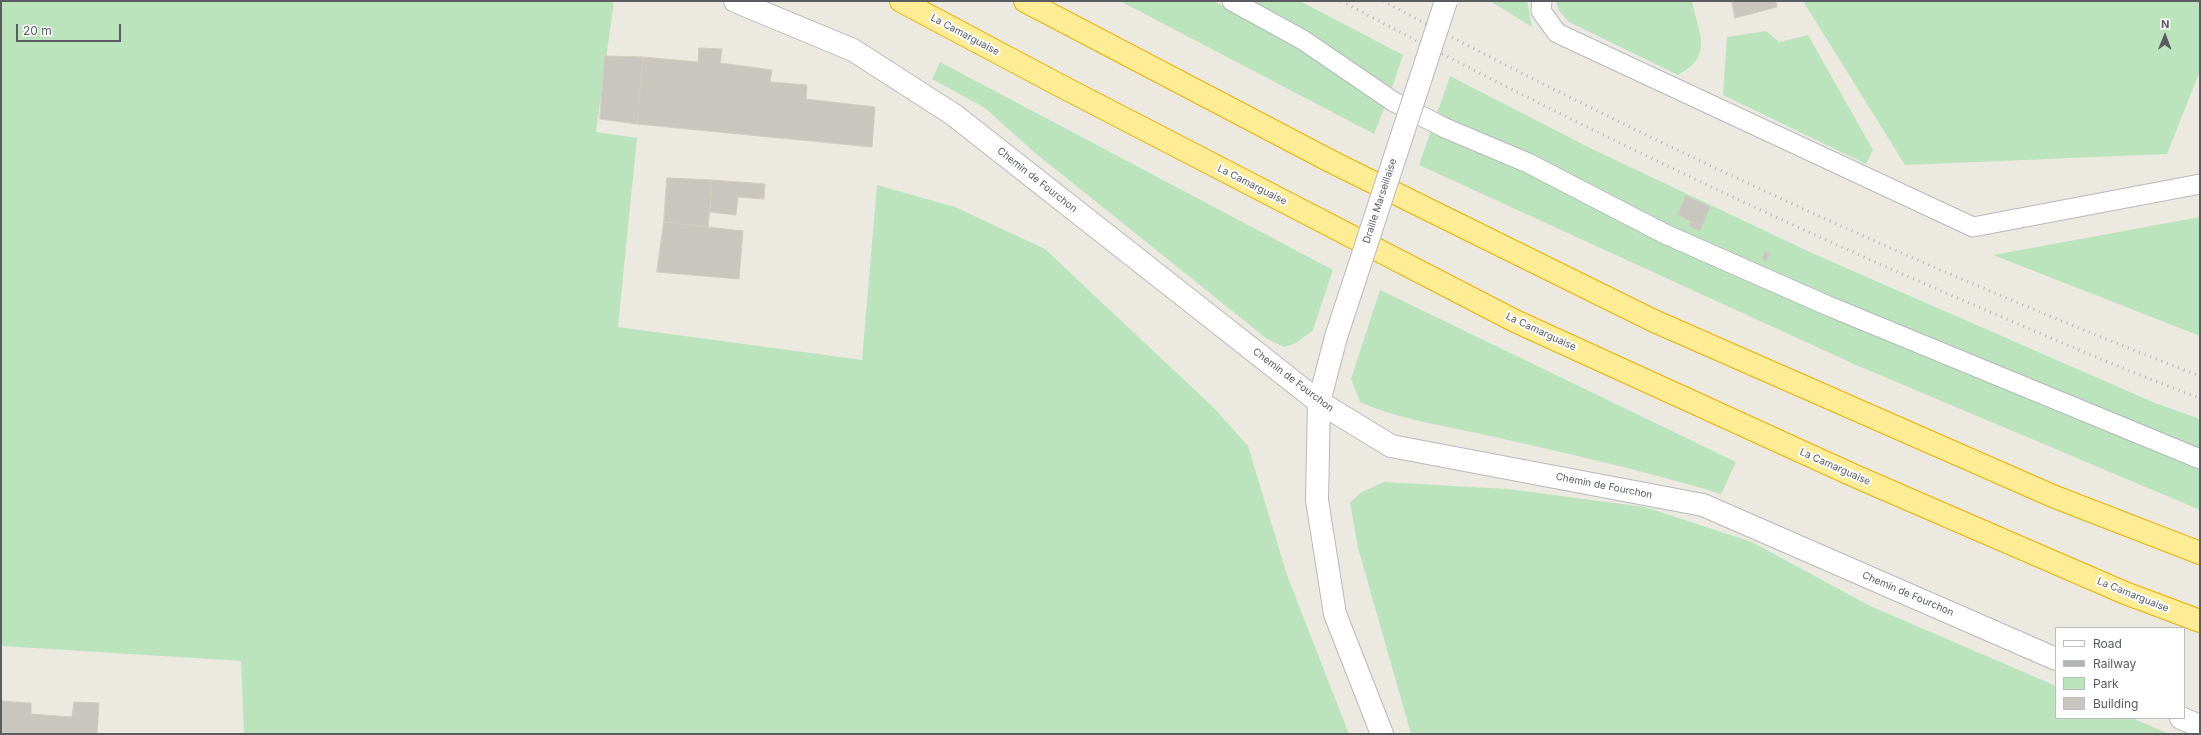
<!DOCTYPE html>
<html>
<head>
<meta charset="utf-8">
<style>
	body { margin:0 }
	#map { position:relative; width:2201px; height:735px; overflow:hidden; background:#eceae0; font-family:Inter,sans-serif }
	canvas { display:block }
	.frame { position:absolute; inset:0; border:2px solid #595c61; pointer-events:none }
	.legend { position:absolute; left:2055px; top:627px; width:130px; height:92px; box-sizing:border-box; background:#fff; border:1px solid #bdbec0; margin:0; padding:5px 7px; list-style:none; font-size:12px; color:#595c61 }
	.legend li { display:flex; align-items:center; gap:8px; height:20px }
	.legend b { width:20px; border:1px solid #bdbec0 }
	.north { position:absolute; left:2145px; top:16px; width:40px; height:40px; -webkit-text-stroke:3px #fff; paint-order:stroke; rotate:1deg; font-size:11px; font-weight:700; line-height:16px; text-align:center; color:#595c61 }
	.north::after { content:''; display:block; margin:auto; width:14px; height:18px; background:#595c61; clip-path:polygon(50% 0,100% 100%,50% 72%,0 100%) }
	.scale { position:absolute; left:16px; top:24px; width:105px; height:18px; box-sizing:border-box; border:2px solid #595c61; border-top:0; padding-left:5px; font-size:12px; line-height:14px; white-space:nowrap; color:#595c61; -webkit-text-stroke:3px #fff; paint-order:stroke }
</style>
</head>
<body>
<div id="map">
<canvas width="2201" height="735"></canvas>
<div class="frame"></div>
<ul class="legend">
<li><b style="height:5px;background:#fff"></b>Road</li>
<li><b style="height:5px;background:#b3b4b4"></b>Railway</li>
<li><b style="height:11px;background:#bbe4bd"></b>Park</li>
<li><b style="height:11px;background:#c9c6bf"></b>Building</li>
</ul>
<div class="north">N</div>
<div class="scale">20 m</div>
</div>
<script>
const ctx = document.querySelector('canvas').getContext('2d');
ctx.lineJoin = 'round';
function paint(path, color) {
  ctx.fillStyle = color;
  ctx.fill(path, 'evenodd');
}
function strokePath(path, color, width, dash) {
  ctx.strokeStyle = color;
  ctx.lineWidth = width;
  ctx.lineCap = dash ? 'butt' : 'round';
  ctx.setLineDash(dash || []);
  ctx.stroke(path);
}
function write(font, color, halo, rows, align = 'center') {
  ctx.font = font + ' Inter,sans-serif';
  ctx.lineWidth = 4;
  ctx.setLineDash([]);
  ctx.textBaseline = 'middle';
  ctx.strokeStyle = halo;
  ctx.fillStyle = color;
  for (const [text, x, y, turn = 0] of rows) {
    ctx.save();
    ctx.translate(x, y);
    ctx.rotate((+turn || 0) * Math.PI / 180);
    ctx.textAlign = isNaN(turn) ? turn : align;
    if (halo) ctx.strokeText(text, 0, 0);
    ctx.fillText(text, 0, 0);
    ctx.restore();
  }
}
paint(new Path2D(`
	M1,1H614L596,132L637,138L618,327L862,360L877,185L955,207L1045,249L1215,409L1248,446L1287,575L1349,734H244L241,661L1,646Z
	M1120,1H1214L1290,43L1385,106L1374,134Z
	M1249,1H1300L1403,55L1392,88L1325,44Z
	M1490,1H1527L1532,27Z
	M1556,1H1692C1698,33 1715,55 1678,75L1569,22L1559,11Z
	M1803,1H2200V71L2167,154L1905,165Z
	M1766,31L1779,42L1808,35L1873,150L1866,164L1723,95L1727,37Z
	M940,62L1333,270L1313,330L1296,343L1284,347L1267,339L1034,152L985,108L932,79Z
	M1450,76L1590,148L1814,254L2155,403L2200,419V510L1856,365L1419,165Z
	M2200,217V336L1993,255Z
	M1380,290L1736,462L1721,494C1643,470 1565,453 1486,435C1445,426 1397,419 1360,402L1351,379Z
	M1384,482L1508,489L1645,507L1752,542L1870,606L2056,686V718H2132L2169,734H1411L1358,548L1350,503L1360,493Z`), '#bbe4bd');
const building = new Path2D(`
	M1732,1H1776L1777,7L1735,18Z
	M699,48L722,49L720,63L772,70L770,82L807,85L806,99L875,107L872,147L637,124L643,57L698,62Z
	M605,56L643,57L637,124L600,119Z
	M667,178L712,180L708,227L664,222Z
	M712,180L765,184L764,199L738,197L736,215L710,212Z
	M1686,196L1710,207L1702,226L1678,215Z
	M1691,221L1702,226L1700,231L1689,226Z
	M664,222L743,231L739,279L657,272Z
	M1765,252L1769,254L1766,261L1762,259Z
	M1,701L31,703V714L72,717L74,702L99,703L97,734H1Z`);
paint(building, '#c9c6bf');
strokePath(building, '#d0ccbe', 1);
const service = new Path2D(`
	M1232,1L1303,40L1394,102L1445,128L1528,163L1665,234L1826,305L2200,459
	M1542,1L1541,11L1557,33L1973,227L2200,184`);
const minor = new Path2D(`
	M735,1L853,50L954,115L1319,402L1391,446L1703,505L2056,659
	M1319,402L1317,500L1335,614L1382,734
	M2181,718L2200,726`);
const tertiary = new Path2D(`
	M1319,402L1336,337`);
const trunk = new Path2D(`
	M901,1L1059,85L1515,321L1857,477L2125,593L2200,621
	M1025,1L1334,163L1654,321L2055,497L2200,553`);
strokePath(service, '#b6b8bd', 21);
strokePath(minor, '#b6b8bd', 24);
strokePath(tertiary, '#b6b8bd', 24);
strokePath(trunk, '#ecae00', 24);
strokePath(service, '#fff', 19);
strokePath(minor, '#fff', 22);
strokePath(tertiary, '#fff', 22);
strokePath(trunk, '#feed94', 22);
strokePath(new Path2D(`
	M1341,1C1545,109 1754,211 1967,302C2044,335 2121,369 2200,398
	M1383,1C1648,142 1920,268 2200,376`), '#b3b4b4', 3, [1, 5]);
const tertiaryBridge = new Path2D(`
	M1336,337L1446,1`);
strokePath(tertiaryBridge, '#b6b8bd', 24, []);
strokePath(tertiaryBridge, '#fff', 22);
write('10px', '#595c61', '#fff', [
	["La Camarguaise",965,35,28],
	["Chemin de Fourchon",1037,180,38],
	["La Camarguaise",1252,185,27],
	["Draille Marseillaise",1380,201,-72],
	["La Camarguaise",1541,332,25],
	["Chemin de Fourchon",1293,380,37],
	["La Camarguaise",1835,467,24],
	["Chemin de Fourchon",1604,486,11],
	["Chemin de Fourchon",1908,594,23],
	["La Camarguaise",2133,595,22]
]);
</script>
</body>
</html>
